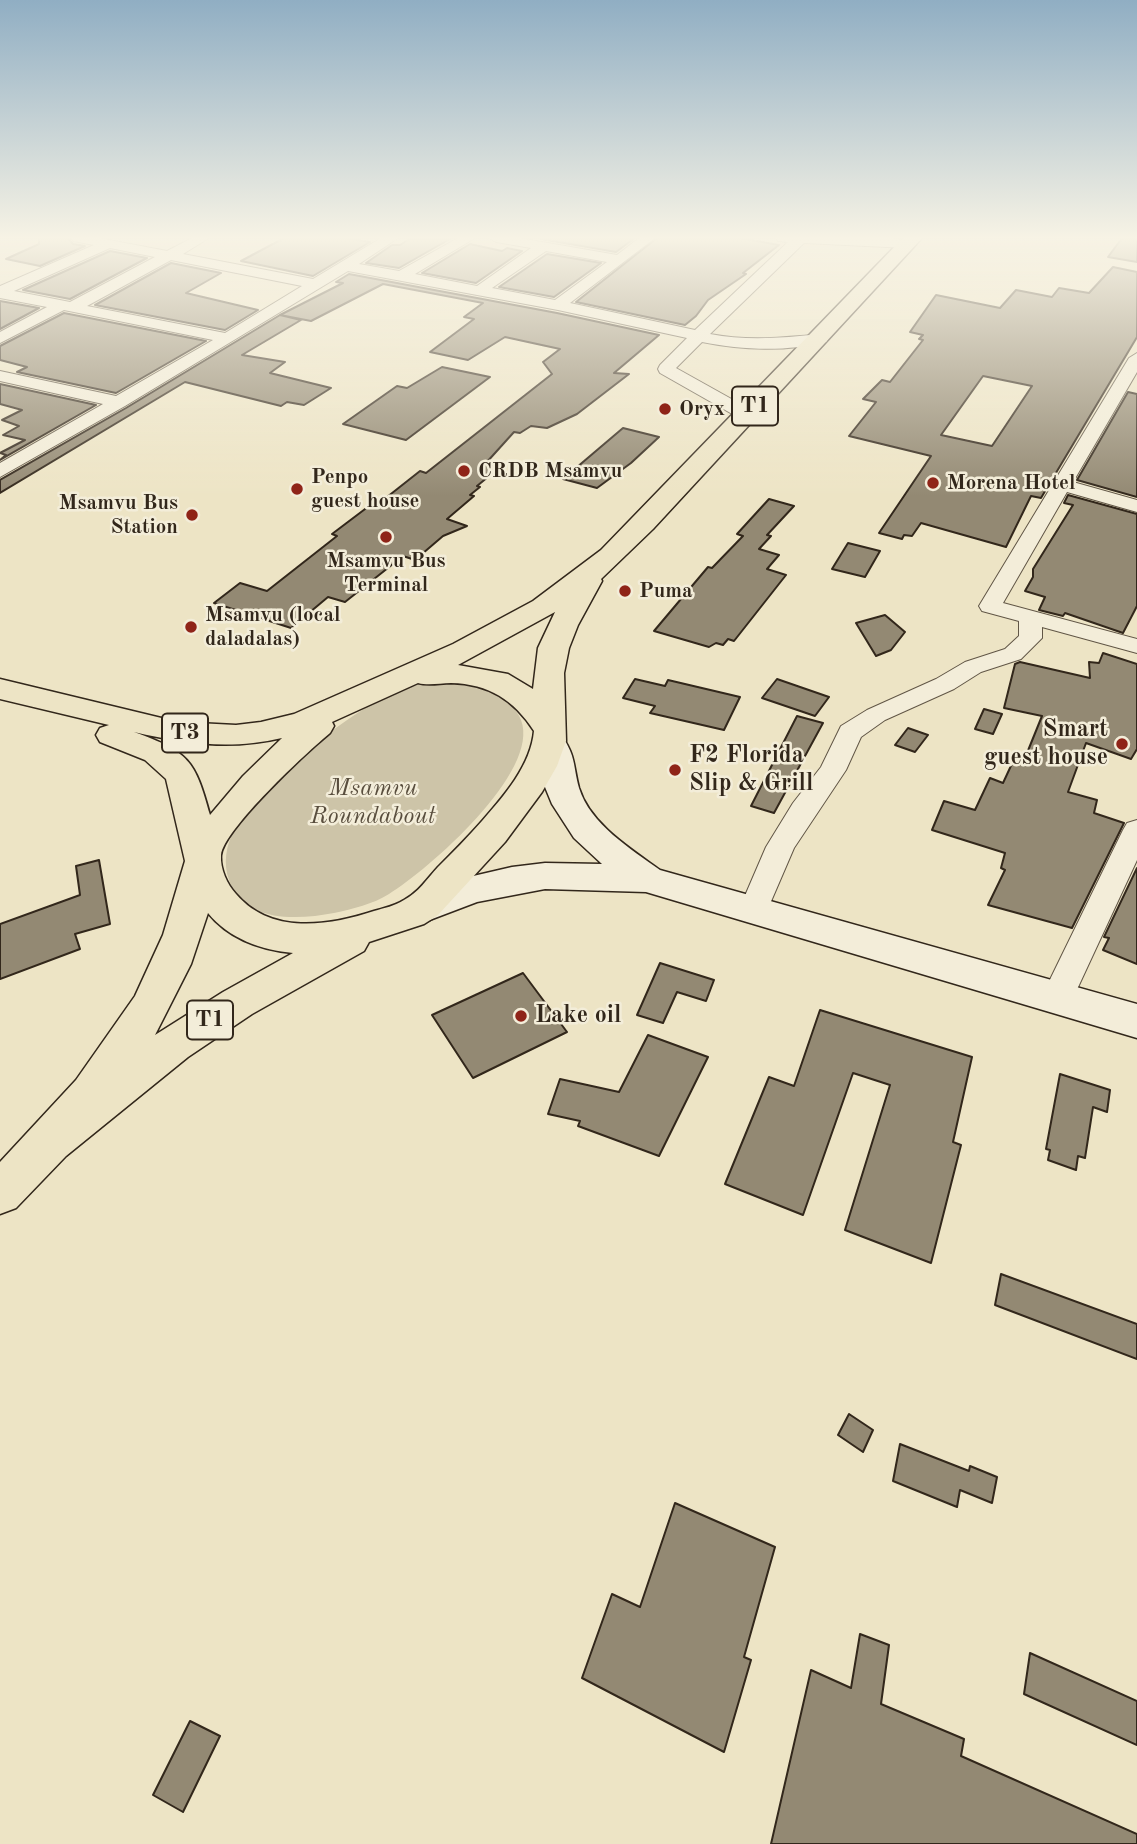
<!DOCTYPE html>
<html>
<head>
<meta charset="utf-8">
<style>
	body { margin:0 }
	canvas { display:block; background:#ede4c5 }
</style>
</head>
<body>
<canvas width="1137" height="1844"></canvas>
<script>
const ctx = document.querySelector('canvas').getContext('2d');
ctx.lineJoin = 'round';
function paint(path, color) {
  ctx.fillStyle = color;
  ctx.fill(path, 'evenodd');
}
function strokePath(path, color, width, dash) {
  ctx.strokeStyle = color;
  ctx.lineWidth = width;
  ctx.lineCap = dash ? 'butt' : 'round';
  ctx.setLineDash(dash || []);
  ctx.stroke(path);
}
function write(font, color, halo, rows, align = 'center') {
  ctx.font = font + ' "Old Standard TT",serif';
  ctx.lineWidth = 5;
  ctx.setLineDash([]);
  ctx.textBaseline = 'middle';
  ctx.strokeStyle = halo;
  ctx.fillStyle = color;
  for (const [text, x, y, turn = 0] of rows) {
    ctx.save();
    ctx.translate(x, y);
    ctx.rotate((+turn || 0) * Math.PI / 180);
    ctx.textAlign = isNaN(turn) ? turn : align;
    if (halo) ctx.strokeText(text, 0, 0);
    ctx.fillText(text, 0, 0);
    ctx.restore();
  }
}
paint(new Path2D(`
	M460,682C482,688 512,697 521,720C541,772 428,870 389,894C373,904 353,909 334,913C297,920 244,923 229,880C223,863 226,846 234,830C257,784 355,706 403,689C422,682 441,682 460,682Z`), '#cdc4a8');
const building = new Path2D(`
	M39,238H68L73,244L85,246L40,266L6,259L39,244Z
	M284,238H348L370,242L313,276L241,261Z
	M411,238L450,239L399,268L366,263L392,245H400Z
	M543,238H635L616,252L541,239Z
	M657,238H741L779,245L743,273L746,274L708,300L696,316L685,325L576,302Z
	M1122,238H1137V262L1108,257Z
	M470,244L502,251L507,248L522,251L476,283L422,273Z
	M110,251L147,258L70,299L23,290Z
	M547,254L601,263L554,297L499,287Z
	M171,263L221,273L186,293L258,310L225,330L95,305Z
	M1113,267L1137,272V337L1041,498L1031,496L1006,547L921,523L912,536L904,535L902,539L879,533L931,456L849,436L876,402L863,399L882,380L890,382L923,340L919,339L923,335L910,332L936,295L1000,308L1016,290L1052,297L1059,288L1089,293ZM983,376L1032,386L992,446L941,435Z
	M349,274L557,313L659,335L614,373L629,374L577,414L547,428L531,426L520,433L514,432L486,463L500,467L477,486L480,487L470,495L474,496L447,519L467,526L443,536L415,560L403,556L345,602L328,597L291,628L214,603L240,583L267,591L337,536L332,534L377,500L382,501L420,471L426,473L552,374L543,362L560,349L505,337L468,360L430,352L474,319L464,317L483,303L383,284L311,321L280,315L343,283L336,282Z
	M0,301L39,308L0,329Z
	M64,313L206,341L116,393L17,372L27,367L0,360V346Z
	M280,315L301,320L242,355L285,362L270,373L331,388L304,405L287,402L281,406L185,382L0,493V480L126,408Z
	M442,367L490,377L406,440L343,424L397,386L407,388Z
	M0,384L96,405L0,460L6,455L0,453L25,440L3,435L19,426L2,420L22,410L0,404Z
	M1128,392L1137,394V497L1077,480Z
	M623,428L659,437L631,463L597,488L563,479Z
	M1068,495L1137,514V606L1123,633L1065,613L1063,616L1039,610L1045,597L1025,591L1033,577V569L1073,505L1064,503Z
	M769,499L794,506L767,535L771,536L759,549L779,555L767,569L786,575L734,641L728,639L723,645L716,643L709,647L654,631L708,567L712,568L743,536L737,534Z
	M848,543L880,551L865,577L832,569Z
	M885,615L905,632L891,650L876,656L856,623Z
	M1103,653L1137,664V749L1131,759L1086,743L1068,792L1097,800L1094,813L1124,823L1072,928L988,905L1005,870L1001,868L1005,853L932,830L944,801L975,810L990,778L1003,783L1016,755L1025,758L1042,716L1004,708L1015,664L1020,662L1090,678L1089,662L1099,663Z
	M635,679L665,686L668,680L740,697L724,730L650,713L655,706L623,698Z
	M777,679L829,697L815,716L762,698Z
	M984,709L1002,714L993,734L975,729Z
	M797,716L823,723L774,813L751,806Z
	M908,728L928,735L915,752L895,745Z
	M99,860L110,924L75,934L80,949L0,979V924L80,895L76,866Z
	M1137,868V964L1103,950L1109,938L1104,937Z
	M660,963L714,980L706,1001L677,992L663,1023L637,1015Z
	M523,973L567,1032L473,1078L432,1015Z
	M820,1010L972,1057L953,1142L961,1145L931,1263L845,1230L890,1085L853,1073L803,1215L725,1184L769,1077L794,1086Z
	M648,1035L708,1057L659,1156L578,1126L580,1121L548,1114L560,1079L619,1092Z
	M1060,1074L1110,1090L1107,1112L1093,1107L1085,1158L1078,1156L1076,1170L1048,1160L1050,1150L1046,1149Z
	M1001,1274L1137,1324V1359L995,1305Z
	M849,1414L873,1430L863,1452L838,1435Z
	M900,1444L969,1471L970,1466L997,1477L992,1503L960,1490L957,1507L893,1481Z
	M675,1503L775,1547L744,1657L751,1660L724,1752L582,1678L612,1594L640,1607Z
	M860,1634L889,1645L881,1704L964,1739L961,1756L1137,1834V1844H771L811,1670L851,1688Z
	M1030,1653L1137,1701V1745L1024,1694Z
	M190,1721L220,1736L183,1812L153,1795Z`);
paint(building, '#938973');
strokePath(building, '#32271b', 2);
const minor = new Path2D(`
	M71,238H99L167,251L192,238H209L183,254L313,279L381,238H398L359,264L399,271L458,238H475L415,274L477,286L531,248L496,242L489,238H519L617,255L639,238H655L570,303L695,330L788,242L778,241L776,238C799,238 902,233 914,244L907,248L804,243L710,334C746,341 784,338 820,334L826,336L828,339L826,342C787,352 741,350 702,342L676,368L753,411L756,415L753,419H741L660,373L658,369L660,365L687,338L558,310L348,271L125,406L0,477V463L103,404L0,381V371L116,396L213,340L64,310L0,343V332L47,307L0,298V286L94,245L73,241ZM110,248L155,257L70,302L14,291ZM546,251L607,262L555,300L492,288ZM171,260L302,286L225,333L87,306Z
	M1137,353V372L1073,482L1137,500V512L1067,492L1003,603L1137,639V653L1042,627V638L1021,659L981,672L954,689L885,720L861,737L846,770L794,848L763,920L753,923L743,920L738,912L766,847L793,803L821,767L841,726L867,710L936,679L965,662L1005,649L1019,636V621L982,611L979,606L1129,358Z
	M1137,820V860L1073,998L1068,1007L1057,1010L1046,1007L1041,998L1123,830L1127,823Z`);
const secondary = new Path2D(`
	M550,732L562,736C576,757 573,765 579,788C590,824 631,849 660,870L1137,1004V1038L646,892L545,889L477,902L419,924L406,920L400,910L406,900L456,880L512,867L545,863L602,864L574,838L552,804L545,787L542,762L533,743L538,736Z`);
const trunk = new Path2D(`
	M903,238H922L653,529L601,579L602,581L578,625L569,648L564,673L566,741L557,766L542,792L505,842L438,915L424,924L369,942L364,951L252,1014L188,1057L66,1156L16,1208L0,1214V1162L76,1080L135,996L163,935L185,861L166,779L145,760L100,742L96,735L100,728L109,725L0,699V679L178,722L236,725L261,722L294,714L453,644L533,601L601,550ZM555,612L538,648L533,689L508,674L458,665ZM418,683C429,686 440,683 451,683C489,684 514,700 534,731C531,765 504,796 482,821C468,837 453,852 438,867C427,879 418,893 404,900C395,906 384,908 374,911C328,926 271,935 236,894C227,884 220,869 221,855C224,829 307,752 330,733L334,726L332,722ZM134,732C185,744 231,750 282,738L243,776L210,815C195,760 189,752 134,732ZM208,913C229,939 262,950 293,953L223,992L155,1035L191,964Z`);
strokePath(minor, '#615646', 2);
strokePath(secondary, '#32271b', 3);
strokePath(trunk, '#32271b', 3);
paint(minor, '#f3edd9');
paint(secondary, '#f3edd9');
paint(trunk, '#ede4c5');
const sky = ctx.createLinearGradient(0, 0, 0, 496);
sky.addColorStop(0, '#90aec3');
sky.addColorStop(0.48, '#f7f3e5');
sky.addColorStop(1, '#f7f3e500');
ctx.fillStyle = sky;
ctx.fillRect(0, 0, 1137, 496);
for (const [x, y, r, color] of [
	[665,409,7,"#8f2418"],
	[464,471,7,"#8f2418"],
	[933,483,7,"#8f2418"],
	[297,489,7,"#8f2418"],
	[192,515,7,"#8f2418"],
	[386,537,7,"#8f2418"],
	[625,591,7,"#8f2418"],
	[191,627,7,"#8f2418"],
	[1122,744,7,"#8f2418"],
	[675,770,7,"#8f2418"],
	[521,1016,7,"#8f2418"]
]) {
  const dot = new Path2D();
  dot.arc(x, y, r, 0, 2 * Math.PI);
  ctx.fillStyle = color;
  ctx.fill(dot);
  strokePath(dot, '#f3edd9', 2.5);
}
write('bold 21px', '#32271b', '#f3edd9', [
	["Oryx",679,409],
	["CRDB Msamvu",478,471],
	["Penpo",311,477],
	["guest house",311,501],
	["Morena Hotel",947,483],
	["Msamvu Bus",178,503,"right"],
	["Station",178,527,"right"],
	["Msamvu Bus",386,561,"center"],
	["Terminal",386,585,"center"],
	["Puma",639,591],
	["Msamvu (local",205,615],
	["daladalas)",205,639]
], 'left');
for (const [x, y, w] of [
	[755,406,46],
	[185,733,46],
	[210,1020,46]
]) {
  const box = new Path2D();
  box.roundRect(x - w / 2, y - 19.5, w, 39, 5);
  ctx.fillStyle = '#f3edd9';
  ctx.fill(box);
  strokePath(box, '#32271b', 2);
}
write('bold 23px', '#32271b', null, [
	["T1",755,406],
	["T3",185,733],
	["T1",210,1020]
]);
write('bold 24px', '#32271b', '#f3edd9', [
	["Smart",1108,730,"right"],
	["guest house",1108,758,"right"],
	["F2 Florida",689,756],
	["Slip & Grill",689,784],
	["Lake oil",535,1016]
], 'left');
write('italic 24px', '#594e3e', '#f3edd9', [
	["Msamvu",373,789],
	["Roundabout",373,817]
]);
</script>
</body>
</html>
